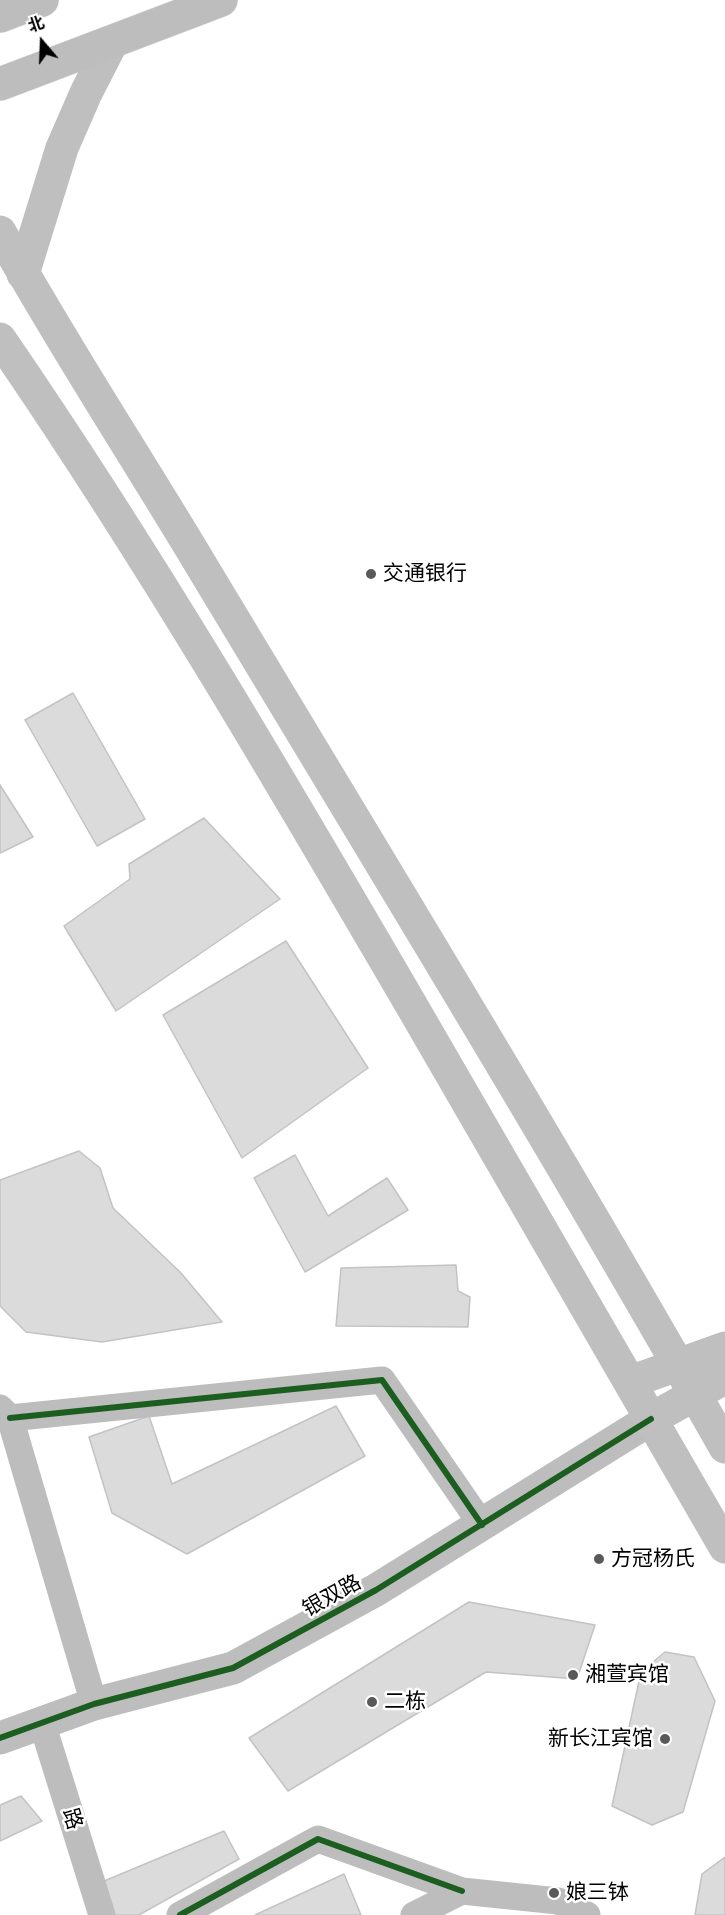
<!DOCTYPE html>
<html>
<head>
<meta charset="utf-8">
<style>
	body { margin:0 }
	#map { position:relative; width:725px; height:1915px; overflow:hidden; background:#fff; font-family:"Alegreya Sans","Noto Sans SC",sans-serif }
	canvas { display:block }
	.north { position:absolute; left:12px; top:12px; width:60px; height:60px; -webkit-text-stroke:4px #fff; paint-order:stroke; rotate:341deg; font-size:16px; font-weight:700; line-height:24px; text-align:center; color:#000 }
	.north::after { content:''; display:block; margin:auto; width:21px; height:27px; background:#000; clip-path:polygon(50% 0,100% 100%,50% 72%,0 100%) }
</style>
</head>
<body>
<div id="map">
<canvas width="725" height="1915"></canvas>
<div class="north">北</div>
</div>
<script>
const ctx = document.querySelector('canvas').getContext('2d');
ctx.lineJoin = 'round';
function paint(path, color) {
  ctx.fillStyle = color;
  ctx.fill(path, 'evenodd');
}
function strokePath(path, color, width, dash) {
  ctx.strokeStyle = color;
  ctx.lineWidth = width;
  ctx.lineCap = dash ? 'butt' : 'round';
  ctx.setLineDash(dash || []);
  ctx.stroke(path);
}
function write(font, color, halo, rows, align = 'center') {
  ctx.font = font + ' "Alegreya Sans","Noto Sans SC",sans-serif';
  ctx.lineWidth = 5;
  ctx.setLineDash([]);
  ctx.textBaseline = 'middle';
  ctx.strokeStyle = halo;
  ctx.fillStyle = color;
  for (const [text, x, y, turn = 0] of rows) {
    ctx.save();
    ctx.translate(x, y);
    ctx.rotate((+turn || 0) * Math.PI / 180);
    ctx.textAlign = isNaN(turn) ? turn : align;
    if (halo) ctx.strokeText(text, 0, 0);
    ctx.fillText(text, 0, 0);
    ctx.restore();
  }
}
const building = new Path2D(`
	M73,693L145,819L97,846L25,720Z
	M0,785L33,837L0,853Z
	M204,818L280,899L116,1011L64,926L130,879L129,864Z
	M286,941L368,1068L242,1158L163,1015Z
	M79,1151L100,1168L113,1208L181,1273L222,1322L102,1342L26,1332L0,1306V1180Z
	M295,1155L328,1216L387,1178L408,1210L305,1272L254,1178Z
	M456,1265L458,1291L470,1297L468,1327L336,1326L341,1268Z
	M336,1406L365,1456L187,1554L112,1513L89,1437L149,1416L172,1484Z
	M469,1602L595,1625L577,1679L486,1672L288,1791L249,1738Z
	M665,1652L694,1657L715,1701L683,1812L652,1825L612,1806L641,1672Z
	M21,1796L42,1821L0,1841V1805Z
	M224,1831L239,1859L139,1915H109L97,1884Z
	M725,1857V1915H695L702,1874Z
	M344,1874L361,1915H255Z`);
paint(building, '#dbdbdb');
strokePath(building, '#c3c3c3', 1.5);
const primary = new Path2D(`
	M0,84L221,0`);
const trunk = new Path2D(`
	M0,16L42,0`);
strokePath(primary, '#dbdbdb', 34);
strokePath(trunk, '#dbdbdb', 34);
strokePath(new Path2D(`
	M0,1408L10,1418L94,1704
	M10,1418L382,1380L482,1525
	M42,1723L102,1915
	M180,1915L318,1839L462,1891
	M414,1915L462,1891L558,1901L587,1915`), '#bdbdbd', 27);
strokePath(new Path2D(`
	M0,1738L94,1704L233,1668L376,1590L651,1419`), '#bdbdbd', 33);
strokePath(new Path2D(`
	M0,232C61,342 130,447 195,555C373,851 554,1146 725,1447
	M23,274L62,148L86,93L112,42
	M0,339C149,556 280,780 413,1008C517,1188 622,1367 725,1547
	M630,1382L725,1348
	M651,1419L725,1378`), '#bfbfbf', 33);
strokePath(primary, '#bdbdbd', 33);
strokePath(trunk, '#bdbdbd', 33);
strokePath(new Path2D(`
	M10,1418L382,1380L482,1525
	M0,1738L94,1704L233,1668L376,1590L651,1419
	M180,1915L318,1839L462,1891`), '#1b5e20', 6);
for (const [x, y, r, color] of [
	[371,574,6,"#595959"],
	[599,1559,6,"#595959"],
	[573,1675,6,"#595959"],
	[372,1702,6,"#595959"],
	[665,1739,6,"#595959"],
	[554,1893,6,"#595959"]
]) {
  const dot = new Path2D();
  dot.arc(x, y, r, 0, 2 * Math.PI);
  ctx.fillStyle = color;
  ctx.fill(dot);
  strokePath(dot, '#fff', 2);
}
write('21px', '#000', '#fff', [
	["交通银行",383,574],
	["方冠杨氏",611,1559],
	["湘萱宾馆",585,1675],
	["二栋",384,1702],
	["新长江宾馆",653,1739,"right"],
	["娘三钵",566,1893]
], 'left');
write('21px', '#000', '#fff', [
	["银双路",332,1596,-29],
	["路",72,1819,73]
]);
</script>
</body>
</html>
